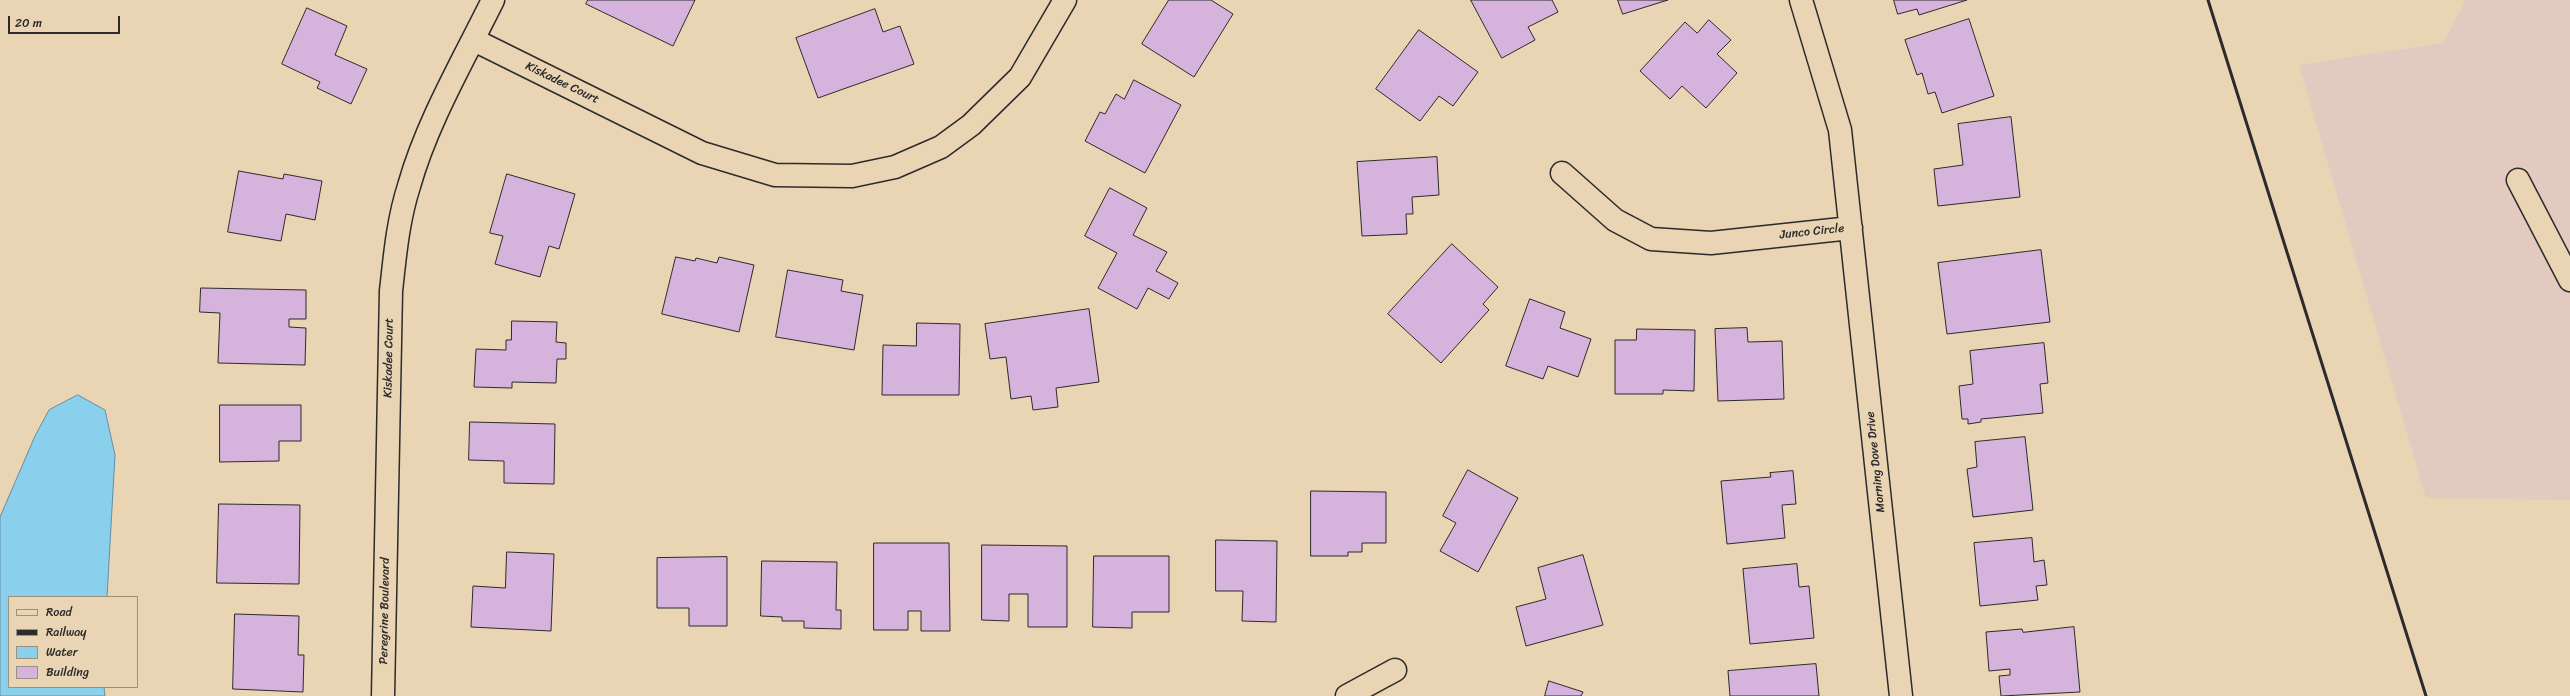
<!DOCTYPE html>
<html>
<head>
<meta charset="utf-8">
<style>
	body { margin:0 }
	#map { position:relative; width:2570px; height:696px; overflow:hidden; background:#e9d4b3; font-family:Sriracha,sans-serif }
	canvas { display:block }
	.legend { position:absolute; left:8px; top:596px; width:130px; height:92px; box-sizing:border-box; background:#e9d4b3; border:1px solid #9d907d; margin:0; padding:5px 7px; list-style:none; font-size:12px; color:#2b2b2b }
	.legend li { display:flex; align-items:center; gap:8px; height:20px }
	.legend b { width:20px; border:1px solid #9d907d }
	.scale { position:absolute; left:8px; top:16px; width:112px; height:18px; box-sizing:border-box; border:2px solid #2b2b2b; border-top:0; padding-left:5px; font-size:12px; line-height:14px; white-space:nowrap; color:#2b2b2b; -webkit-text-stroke:3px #e9d4b3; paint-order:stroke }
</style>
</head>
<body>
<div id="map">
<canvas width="2570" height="696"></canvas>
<ul class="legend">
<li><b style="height:5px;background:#e9d4b3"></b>Road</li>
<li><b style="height:5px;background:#2b2b2b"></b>Railway</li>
<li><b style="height:11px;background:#8ad0ec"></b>Water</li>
<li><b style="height:11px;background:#d6b3dd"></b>Building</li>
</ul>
<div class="scale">20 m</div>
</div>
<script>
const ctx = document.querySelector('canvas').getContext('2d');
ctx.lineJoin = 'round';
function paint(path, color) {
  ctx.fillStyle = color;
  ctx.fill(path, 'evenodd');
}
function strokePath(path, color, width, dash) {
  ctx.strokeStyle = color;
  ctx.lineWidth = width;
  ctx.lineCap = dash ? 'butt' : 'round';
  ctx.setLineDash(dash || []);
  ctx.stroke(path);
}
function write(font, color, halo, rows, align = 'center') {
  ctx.font = font + ' Sriracha,sans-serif';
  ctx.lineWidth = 3;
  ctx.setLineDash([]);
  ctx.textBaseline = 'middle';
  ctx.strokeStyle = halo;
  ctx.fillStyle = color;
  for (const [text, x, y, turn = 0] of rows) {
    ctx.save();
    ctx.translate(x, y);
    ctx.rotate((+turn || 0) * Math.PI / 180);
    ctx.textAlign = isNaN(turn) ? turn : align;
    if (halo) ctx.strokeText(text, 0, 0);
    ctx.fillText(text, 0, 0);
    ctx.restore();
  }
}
paint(new Path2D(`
	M2466,0H2570V500L2426,498L2299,65L2443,43Z`), '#e3cac0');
const water = new Path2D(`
	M78,395L105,410L115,455L107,597H9V687H104L105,696H0V517L35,436L49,410Z`);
paint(water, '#8ad0ec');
strokePath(water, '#648e9f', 1);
const building = new Path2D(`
	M588,0H695L673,46L586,4Z
	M1169,0H1211L1233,14L1194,77L1142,44Z
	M1471,0H1552L1558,12L1528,27L1535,40L1502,58Z
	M1618,0H1668L1623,14Z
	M1894,0H1967L1919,15L1917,9L1898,14Z
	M307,8L347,26L335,55L367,69L351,104L317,88L320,82L282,64Z
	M875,9L883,32L900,26L914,64L818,98L796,38Z
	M1969,19L1994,96L1942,113L1935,92L1928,94L1922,73L1917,75L1905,40Z
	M1709,20L1731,40L1717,54L1737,73L1706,108L1682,86L1670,99L1640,71L1685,22L1697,33Z
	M1419,30L1478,72L1453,106L1439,96L1420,121L1376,89Z
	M1134,80L1181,105L1145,173L1085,141L1100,112L1105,114L1116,94L1124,99Z
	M2011,117L2020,197L1938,206L1934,169L1963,165L1958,124Z
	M1437,157L1439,195L1412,197L1413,214H1406L1407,234L1362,236L1357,162Z
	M239,171L283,179L284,174L322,181L315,220L286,214L281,241L228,232Z
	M507,174L575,194L559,249L549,246L540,277L495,264L503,236L490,233Z
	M1110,188L1147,208L1133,235L1167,252L1156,271L1178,283L1169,299L1148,288L1137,309L1098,288L1117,253L1085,236Z
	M1452,244L1498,287L1483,304L1489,310L1441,363L1388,314Z
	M2041,250L2050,322L1947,334L1938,263Z
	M676,257L695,261L696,258L717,263L719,257L754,265L739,332L662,314Z
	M788,270L843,280L841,291L863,295L854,350L776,337Z
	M201,288L306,290V319H289V327L306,328L305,365L218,363L220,313L200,312Z
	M1530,299L1565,312L1560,328L1591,339L1578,377L1548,366L1543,379L1506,366Z
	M1089,309L1099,382L1056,388L1058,407L1033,410L1031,396L1011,399L1006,357L990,359L985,324Z
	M512,321L557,322L556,342L566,343V359H557L556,383L512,382V388L474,387L476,349L506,350V340H511Z
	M917,323L960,324L959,395H882L883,345L916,346Z
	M1747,328L1748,342L1782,341L1784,399L1718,401L1715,329Z
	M1637,329L1695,330L1694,391L1663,390V394H1615V340H1636Z
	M2044,343L2048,383L2040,384L2043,413L1981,419V422L1968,424V419H1962L1959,386L1973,384L1970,351Z
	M220,405H301V441H279V461L220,462Z
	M470,422L555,424L554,484L504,483V461L469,460Z
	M2025,437L2033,510L1973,517L1967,469L1977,467L1975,442Z
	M1468,470L1518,498L1478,572L1440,551L1456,523L1443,516Z
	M1793,471L1796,504L1782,505L1785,538L1727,544L1721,481L1771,477L1770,473Z
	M1311,491L1386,492V543H1362V552H1348V556H1311Z
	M219,504L300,505L299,584L217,583Z
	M2032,538L2034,562L2044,560L2047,585L2036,586L2038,600L1980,606L1974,543Z
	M1216,540L1277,541L1276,622L1242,621L1243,591H1216Z
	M874,543H949L950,631H921V611H908V630H874Z
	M982,545L1067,546V627H1028V594H1009V621L982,620Z
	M507,552L554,554L551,631L471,627L473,586L505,588Z
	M1583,555L1603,625L1526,646L1516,607L1546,599L1538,568Z
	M1094,556H1169V612H1132V628L1093,627Z
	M727,557V626H689V608H657V558Z
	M762,561L837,562L836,610H841V629L804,628V621H782V617L761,616Z
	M1797,564L1799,587L1809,586L1814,638L1750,644L1743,569Z
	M235,614L299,616L298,655H304L303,692L233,689Z
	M2074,627L2080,692L2001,696L1999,676L2010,675V669L1989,671L1986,632L2022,629L2023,632Z
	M1816,664L1819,696H1730L1728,671Z
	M1549,681L1583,692L1581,696H1545Z`);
paint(building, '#d6b3dd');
strokePath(building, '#2b2b2b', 1);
const minor = new Path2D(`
	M1801,0L1840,130L1901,696
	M474,40L702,153L775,175L852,176L895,167L941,147L971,125L1020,77L1065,0
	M1562,173L1615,220L1651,239L1711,243L1851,228
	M2518,180L2570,280
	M383,696L391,291C395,255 398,220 409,186C427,122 464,59 493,0
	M1347,696L1395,670`);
strokePath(minor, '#2b2b2b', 25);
strokePath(minor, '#e9d4b3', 22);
strokePath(new Path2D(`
	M2208,0L2426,696`), '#2b2b2b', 3);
write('12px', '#2b2b2b', '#e9d4b3', [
	["Kiskadee Court",562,83,26],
	["Junco Circle",1812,232,-6],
	["Kiskadee Court",389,358,-89],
	["Morning Dove Drive",1876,462,-96],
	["Peregrine Boulevard",385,611,-89]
]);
</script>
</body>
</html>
